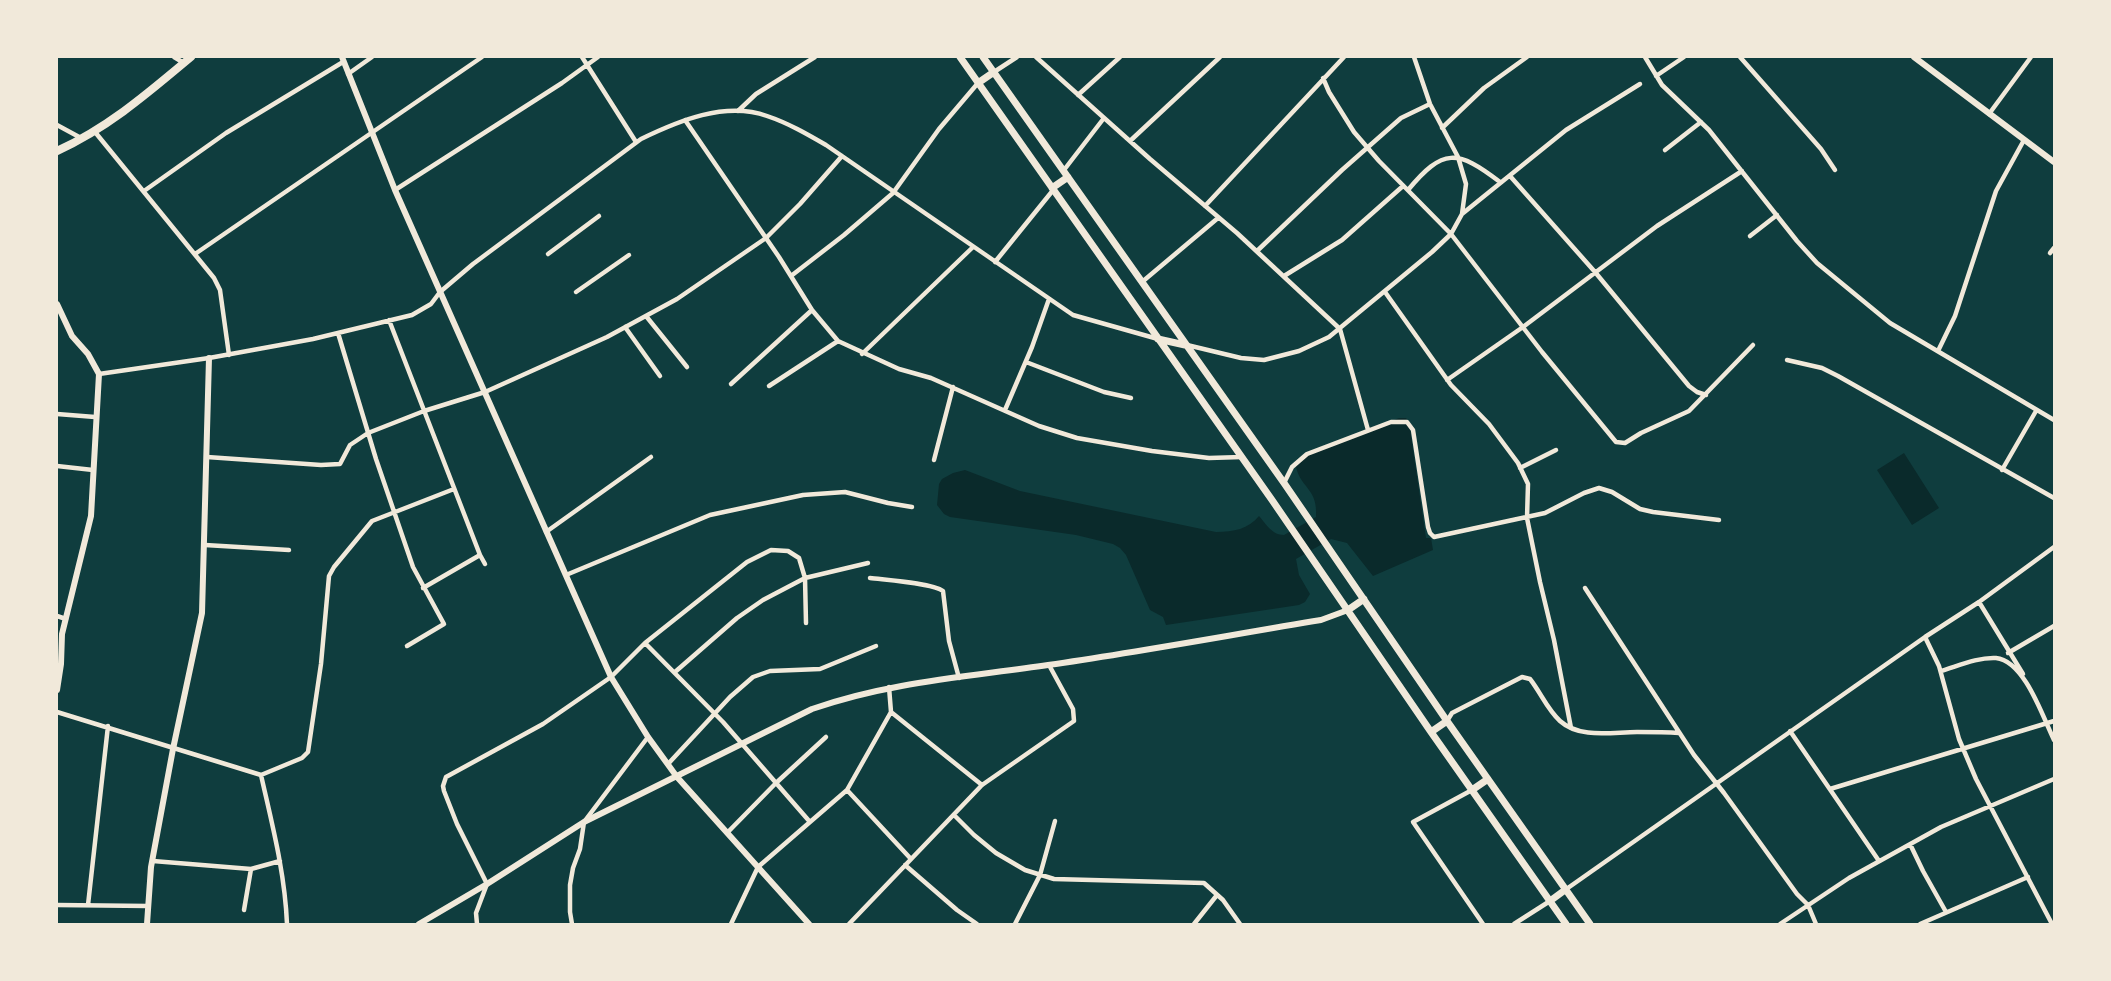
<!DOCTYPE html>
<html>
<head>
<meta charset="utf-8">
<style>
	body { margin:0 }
	#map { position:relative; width:2111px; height:981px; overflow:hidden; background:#0f3d3e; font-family:"Archivo Narrow",sans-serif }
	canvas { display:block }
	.frame { position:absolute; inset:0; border:58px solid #f1e9da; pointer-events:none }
</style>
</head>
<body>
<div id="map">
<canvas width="2111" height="981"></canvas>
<div class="frame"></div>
</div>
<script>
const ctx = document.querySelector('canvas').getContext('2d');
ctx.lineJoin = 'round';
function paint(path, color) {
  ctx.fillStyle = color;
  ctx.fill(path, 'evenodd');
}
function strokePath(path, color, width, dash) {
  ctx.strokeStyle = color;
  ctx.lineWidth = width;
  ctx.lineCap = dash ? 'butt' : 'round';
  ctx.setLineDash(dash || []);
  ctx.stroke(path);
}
paint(new Path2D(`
	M1399,418H1406L1409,422L1426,538H1431L1433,550L1373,576L1347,543L1331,539L1296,559L1299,575L1310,594L1305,602L1299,605L1166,625L1163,617L1150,610L1126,555L1120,548L1113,544L1076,535L950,517L944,514L937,505L939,484L942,479L953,473L965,470L1020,491L1216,532C1234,532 1248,529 1259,516C1266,524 1272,535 1284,535L1316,517C1318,488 1301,489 1296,467L1300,460L1307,455Z
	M1904,453L1939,508L1912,525L1877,470Z`), '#0a2a2b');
strokePath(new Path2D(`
	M174,57L184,63
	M582,57L636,142
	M1036,57L1150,159L1237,233L1340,329L1368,430
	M1645,57L1662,85L1709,130L1797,241L1817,263L1890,323L2054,420
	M1740,57L1821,149L1835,170
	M994,72L1017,57
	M348,74L372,57
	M1656,76L1684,57
	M1323,78L1329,92L1354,132L1379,161L1451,234L1542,352L1616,442L1625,443L1641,433L1689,411L1753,345
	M1078,95L1120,57
	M738,111L756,94L815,57
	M1989,114L2031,57
	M685,120L779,257L812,310L838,341L899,369L931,378L1039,426L1077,438L1152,451L1209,458L1242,457
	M57,125L81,138
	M1442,128L1484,88L1527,57
	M95,132L214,278L220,290L229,355
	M1130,141L1220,57
	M1665,150L1701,122
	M1064,170L1104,118
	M1510,176L1595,272L1689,386L1697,392L1706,395
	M395,190L562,83L598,57
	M1408,190C1443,148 1457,149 1500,182
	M144,191L226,133L343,62
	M1205,206L1344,57
	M1462,214L1566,130L1640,84
	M1750,236L1777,215
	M1257,251L1342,170L1401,118L1430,104
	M2050,253L2054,248
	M195,254L482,57
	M548,254L599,216
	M995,262L1054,189
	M791,276L844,235L893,193L939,129L978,83
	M1284,276L1342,240L1403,186
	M1142,282L1218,218
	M576,292L629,255
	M1385,292L1451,385L1489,424L1518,463L1528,484L1527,518L1540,582L1554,640L1571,728
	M646,316L687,367
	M389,320L480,555L485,564
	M625,327L660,376
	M338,333L376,459L413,567L444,624L407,646
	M1187,345L1241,358L1264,360L1299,351L1329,337L1432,252L1451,234L1462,214L1466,184L1458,157L1430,104L1414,57
	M1938,351L1955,316L1996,191L2024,140
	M862,354L973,247
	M1787,360L1822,368L1838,376L2054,498
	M1026,362L1104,392L1131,398
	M99,374L209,358L313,339L412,315L431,304L440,292L473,264L641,139C678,121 725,101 767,116C788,123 807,134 826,145L1073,315L1158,339
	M1447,380L1523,327L1657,226L1742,171
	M731,384L812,310
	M769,386L838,341
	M1005,410L1032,347L1049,299
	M57,414L95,417
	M207,457L321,465L340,464L350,445L368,433L424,411L485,392L607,337L677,299L766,238L800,204L842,156
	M934,460L953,387
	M57,466L93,470
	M1520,468L1556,450
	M2002,470L2036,411
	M1284,483L1292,467L1307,454L1391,422H1407L1413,430L1428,527L1430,533L1434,537L1545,513L1584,493L1599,488L1612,492L1640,509L1653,512L1719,520
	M546,532L651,457
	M205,545L289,550
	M566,575L710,515L803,495L845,492L888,503L912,507
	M870,578C886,580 932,583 943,591L949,641L959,678
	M423,588L480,555
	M1585,588L1694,755L1724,793L1797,894L1808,905L1816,924
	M1979,602L2023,674
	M57,616L66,619
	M1925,637L1939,666L1959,739L1976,779L2052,924
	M645,643L723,722L810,822
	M2008,653L2054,626
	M1941,671C1958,666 1978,657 1996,658C2025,661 2043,718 2054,740
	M675,672L737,618L763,600L805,578L868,563
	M57,712L261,775L302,758L308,752L321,664L329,576L334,567L372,521L454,489
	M891,712L982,785
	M1447,721L1452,713L1522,677L1530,679C1541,693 1547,709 1560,721C1580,739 1612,732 1637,732C1651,732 1665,732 1679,733
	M1790,731L1879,861
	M668,764L730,697L753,677L770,671L820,669L876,646
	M261,775C272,824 285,873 287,924
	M1830,789L2054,721
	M847,790L911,859
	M1472,790L1413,822L1483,924
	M954,815L974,835L996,853L1025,870L1054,879L1204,883L1223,900L1240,924
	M727,833L776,783L826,737
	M1910,844L1923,871L1946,912
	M153,861L251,869L280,861
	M905,865L957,910L977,924
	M1565,890L1925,637L1979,602L2054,547
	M57,905L148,906
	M88,905L108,726
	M244,910L251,869
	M477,924L476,913L487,884L457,824L444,791L443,786L446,777L543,724L611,677L645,643L747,562L771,550L788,551L799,558L805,578L806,623
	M572,924L570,912V885L573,868L580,849L584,822L648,737
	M731,924L758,867L847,790L891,712L889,687
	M849,924L982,785L1074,721L1073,709L1049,665
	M1015,924L1040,875L1055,821
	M1194,924L1217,895
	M1514,924L1550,901
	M1780,924L1849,878L1941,827L2054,779
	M1920,924L2028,877`), '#f1e9da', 4.5);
strokePath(new Path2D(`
	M342,57L395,190L611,677L648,737L677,777L809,924
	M1914,57L2054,162
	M57,304L72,336L88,354L99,374L91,516L62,634L61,664L57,690
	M147,924L151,867L173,749L202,613L209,358
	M419,924L487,884L584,822L812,709C889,682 967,677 1048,665C1139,652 1230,635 1321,620L1348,610`), '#f1e9da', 6);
strokePath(new Path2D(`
	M960,57L1272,500L1431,732L1566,924
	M983,57L1284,483L1447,721L1590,924
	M978,83L994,72
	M1052,188L1068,177
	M1158,339L1185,345
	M1348,610L1364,599
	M1431,732L1447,721
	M1472,790L1488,779
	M1550,901L1565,890`), '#f1e9da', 7);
strokePath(new Path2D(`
	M57,151C109,127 148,93 191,57`), '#f1e9da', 8);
</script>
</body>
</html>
